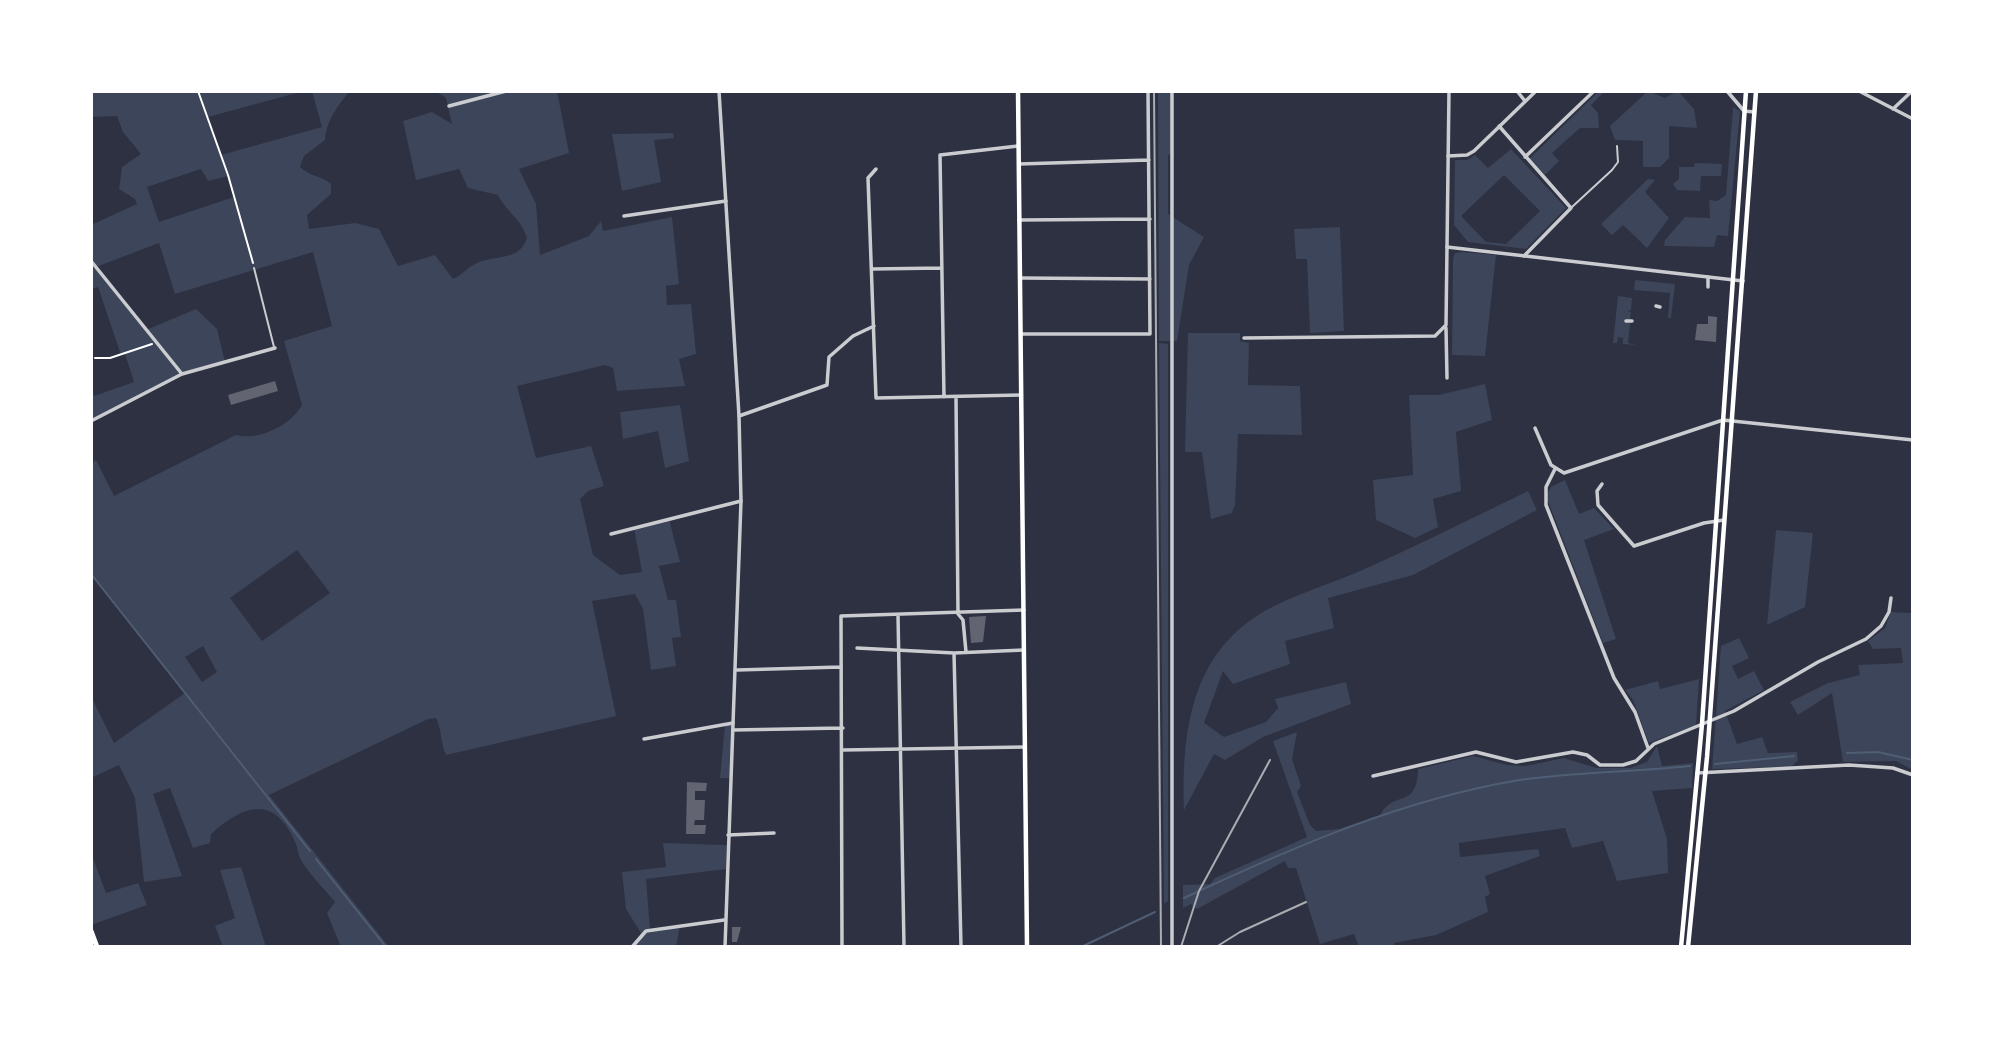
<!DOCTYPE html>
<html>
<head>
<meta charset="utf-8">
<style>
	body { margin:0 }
	#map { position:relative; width:2004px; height:1038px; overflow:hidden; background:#2d3142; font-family:"Sofia Sans Condensed",sans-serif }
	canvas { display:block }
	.frame { position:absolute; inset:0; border:93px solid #fff; pointer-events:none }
</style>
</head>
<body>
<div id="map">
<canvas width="2004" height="1038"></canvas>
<div class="frame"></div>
</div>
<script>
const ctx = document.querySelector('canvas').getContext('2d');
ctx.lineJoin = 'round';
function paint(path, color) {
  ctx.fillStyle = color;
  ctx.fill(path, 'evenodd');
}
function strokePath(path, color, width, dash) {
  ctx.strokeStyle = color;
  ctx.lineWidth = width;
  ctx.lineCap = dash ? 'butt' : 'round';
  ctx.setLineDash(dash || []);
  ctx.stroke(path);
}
paint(new Path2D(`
	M91,91H304L208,117L221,155L322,127L312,91H350C339,104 326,121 325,140L304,156L300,167C310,177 321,175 331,184V194L307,215L309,229L355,223L379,229L398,266L435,255L453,279C463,275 466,268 475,264C495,254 519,262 527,238C520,217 507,213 498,195L468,188L459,169L416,180L403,121L432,112L452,124L446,98L435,91H557L569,153L519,169L536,204L540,255L589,236L601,221L603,231L672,217L679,284L666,286L667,305L691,304L696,354L679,359L685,386L617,391L613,368L605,365L517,386L536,458L591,446L604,486L588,491L580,499L593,555L620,575L642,572L634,528L669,519L680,562L659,566L668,600H676L681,637L672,638L676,666L651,670L643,609L635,594L592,601L616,716L446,755C440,742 442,730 436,718L428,719L269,795L389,947H341L327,913L335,902C324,889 310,875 301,860C298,855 298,849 296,844C275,794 244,804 211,834L210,843L193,848L170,788L153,794L182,876L144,882L135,798L119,765L91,778V696L114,743L185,693L91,574V464L96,460L114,496L236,435C258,441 290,426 302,405L284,341L332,326L313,252L175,294L159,243L96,267L146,330L196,309L217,329L225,362L182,374L91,421V386L94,396L134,382L125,354L121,355L98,287L91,289V225L137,204L135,199L119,189L122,167L141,154L123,132L117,116L91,117ZM201,169L208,181L228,176L234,197L159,222L147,187ZM297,550L330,593L262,641L230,598ZM203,646L217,672L202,682L185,657Z
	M1158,91H1172L1173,154L1168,155V214L1204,237L1189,265L1177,341H1159Z
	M1599,91H1605L1591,105L1598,113L1599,128H1580L1552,153L1559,161L1545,175L1530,158Z
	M1648,91L1665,98L1678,91L1694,109L1697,128L1669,126V158L1660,167H1643V141L1615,140L1610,126Z
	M1733,107L1740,111L1728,236L1717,235L1714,247L1664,246L1665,240L1685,217L1710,218L1709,200L1717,201L1726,195Z
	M673,133L674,138L654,140L661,182L622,191L612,134Z
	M1511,149L1566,208L1526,249L1468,242L1454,225L1455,160H1467L1475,155L1488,168ZM1504,175L1540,211L1506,244L1486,242L1461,216Z
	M1695,163L1722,164L1721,176H1701L1700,191L1677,190L1673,184L1679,179V167H1694Z
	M1648,179L1655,180L1645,192L1669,218L1647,248L1623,225L1612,235L1601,224Z
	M1340,227L1344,331L1310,333L1307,259H1296L1294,229Z
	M1463,252L1496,255L1485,356L1452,355L1453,259L1455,253Z
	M1635,280L1675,284L1671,318H1668L1670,293L1634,290Z
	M1618,296L1632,298L1631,310L1627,311L1631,312L1630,319L1626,322L1630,323L1628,343L1636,345L1623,344V338L1618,337L1617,343H1613Z
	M1188,333H1240V341L1249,343L1248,385L1300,386L1302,435L1238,434L1235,505L1232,513L1211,519L1202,452H1185Z
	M1159,343L1168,344V901L1164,904Z
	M1485,384L1492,420L1456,432L1461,491L1433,499L1438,527L1415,538L1376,520L1373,480L1413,475L1409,395H1439Z
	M680,405L689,461L665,468L658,431L623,439L620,412Z
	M1565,480L1579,514L1594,508L1614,529L1584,540L1616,639L1603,643L1546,496L1551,487Z
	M1528,491L1537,510L1413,575L1328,598L1334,628L1285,641L1290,664L1233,684L1223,671L1204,723L1224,737L1266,722L1278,708L1275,699L1346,682L1351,704L1263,737L1225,760L1214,754L1184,810C1182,741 1188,667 1248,622C1280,598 1324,587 1360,571C1417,546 1472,518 1528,491Z
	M1776,530L1813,533L1805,607L1767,625Z
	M1891,612L1913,613V770L1896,761L1843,762L1832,693L1798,715L1790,702L1828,683L1860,675L1858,665L1903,663L1901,648L1873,649L1868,641L1885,628Z
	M1739,638L1749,658L1732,666L1738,679L1754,671L1764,690L1725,711L1737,744L1762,737L1768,753L1797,752L1798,760L1791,767L1712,769L1721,646Z
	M1699,679L1696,725L1649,743L1633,700L1625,690L1658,681L1660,689Z
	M733,723L731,778H720L725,725Z
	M1297,732L1292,759L1301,786L1297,792L1310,825L1316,831L1339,829L1380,815C1395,789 1417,810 1418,769L1473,756L1507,765L1525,766L1564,758L1597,768H1630L1647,762L1657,746L1662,766L1693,763L1692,788L1652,791L1667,839L1668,873L1617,881L1603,841L1572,848L1565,828L1459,843L1460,857L1538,849L1540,856L1485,876L1490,894L1485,897L1488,912L1436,935L1394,943V947H1359L1354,934L1320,944L1296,868H1288L1285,861L1197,909L1191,904L1183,908V885L1210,884L1215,878L1307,837L1273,741Z
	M663,843L727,845L726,869L646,879L650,930L680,926L676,947H632L641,933L626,909L622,872L666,867Z
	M91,853L106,893L138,883L147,905L91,925Z
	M241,867L266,947H223L215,926L235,918L220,870Z`), '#3c4559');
strokePath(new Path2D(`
	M91,574L310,851
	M1847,753L1878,752L1913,760
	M1715,764L1794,756
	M316,859L386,947
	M1184,898C1291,848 1403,799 1520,780C1575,772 1635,772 1690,766
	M1081,947L1155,912`), '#4f5d75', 2);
paint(new Path2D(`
	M1708,316L1717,317L1716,342L1695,340L1697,324H1708Z
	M275,381L278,391L231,405L228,395Z
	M986,616L983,642L971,643L969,617Z
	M687,782L707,783L706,791H695V800H705L704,820H695L694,825H706L705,834H686Z
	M732,927H741L737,942H732Z`), '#626471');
strokePath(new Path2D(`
	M198,91L228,175L253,263
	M95,358H110L152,344`), '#fff', 2);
strokePath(new Path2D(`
	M1572,207L1612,170L1618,162L1617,146
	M254,268L274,347`), '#caccd0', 2);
strokePath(new Path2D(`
	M1517,91L1525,101
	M1727,91L1744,111L1754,112
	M1859,91L1913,119
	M449,106L506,91
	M1893,109L1912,91
	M1499,126L1571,208L1524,256
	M1448,156L1467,155L1474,151L1536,91
	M1525,157L1594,91
	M1019,164L1149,160
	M876,169L868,178L876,398L1021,395
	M624,216L726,201
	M1019,220L1150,219
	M91,261L182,374
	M872,269L942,268
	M1020,278L1150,279
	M1708,287V277
	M1656,306L1660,307
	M1626,321H1632
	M1446,328L1447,378
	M1021,334H1150L1148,91
	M1244,338L1435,336L1446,325L1447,247
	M944,397L940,155L1018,146
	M956,397L958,614L963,620L966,652
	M739,416L827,385L829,357L853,336L874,326
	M91,421L182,374L275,348
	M1535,428L1551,465L1564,473L1723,420L1913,440
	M1555,469L1546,487V505L1614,678L1635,712L1648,748
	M1602,484L1597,491L1598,505L1634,546L1704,523L1724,520
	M611,534L741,501
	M898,615L904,947
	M857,648L954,653L1024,650
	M954,653L961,947
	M737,670L841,667
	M733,730L843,728
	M644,739L733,723
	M843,750L1025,747
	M1697,773L1849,765L1893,768L1913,775
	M1373,776L1476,752L1516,762L1573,752L1587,755L1600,765H1623L1636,761L1654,744L1734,711L1818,662L1866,639L1881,626L1889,612L1891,598
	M728,835L774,833
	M632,947L646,931L724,920
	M842,947L841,616L1024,610
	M1172,947V91`), '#caccd0', 3.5);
strokePath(new Path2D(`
	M719,91L739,416L741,501L725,947
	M1449,91L1447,247L1743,281`), '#caccd0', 3.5);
strokePath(new Path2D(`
	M1018,91L1027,947
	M1681,947L1702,724L1746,91
	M1688,947L1707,757L1756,91`), '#fff', 4.5);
strokePath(new Path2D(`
	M91,931L97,947`), '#fff', 5);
strokePath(new Path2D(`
	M1154,91L1161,947
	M1181,947L1199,891L1270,760
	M1216,947L1240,932L1306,902`), '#abadb3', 2);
</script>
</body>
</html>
